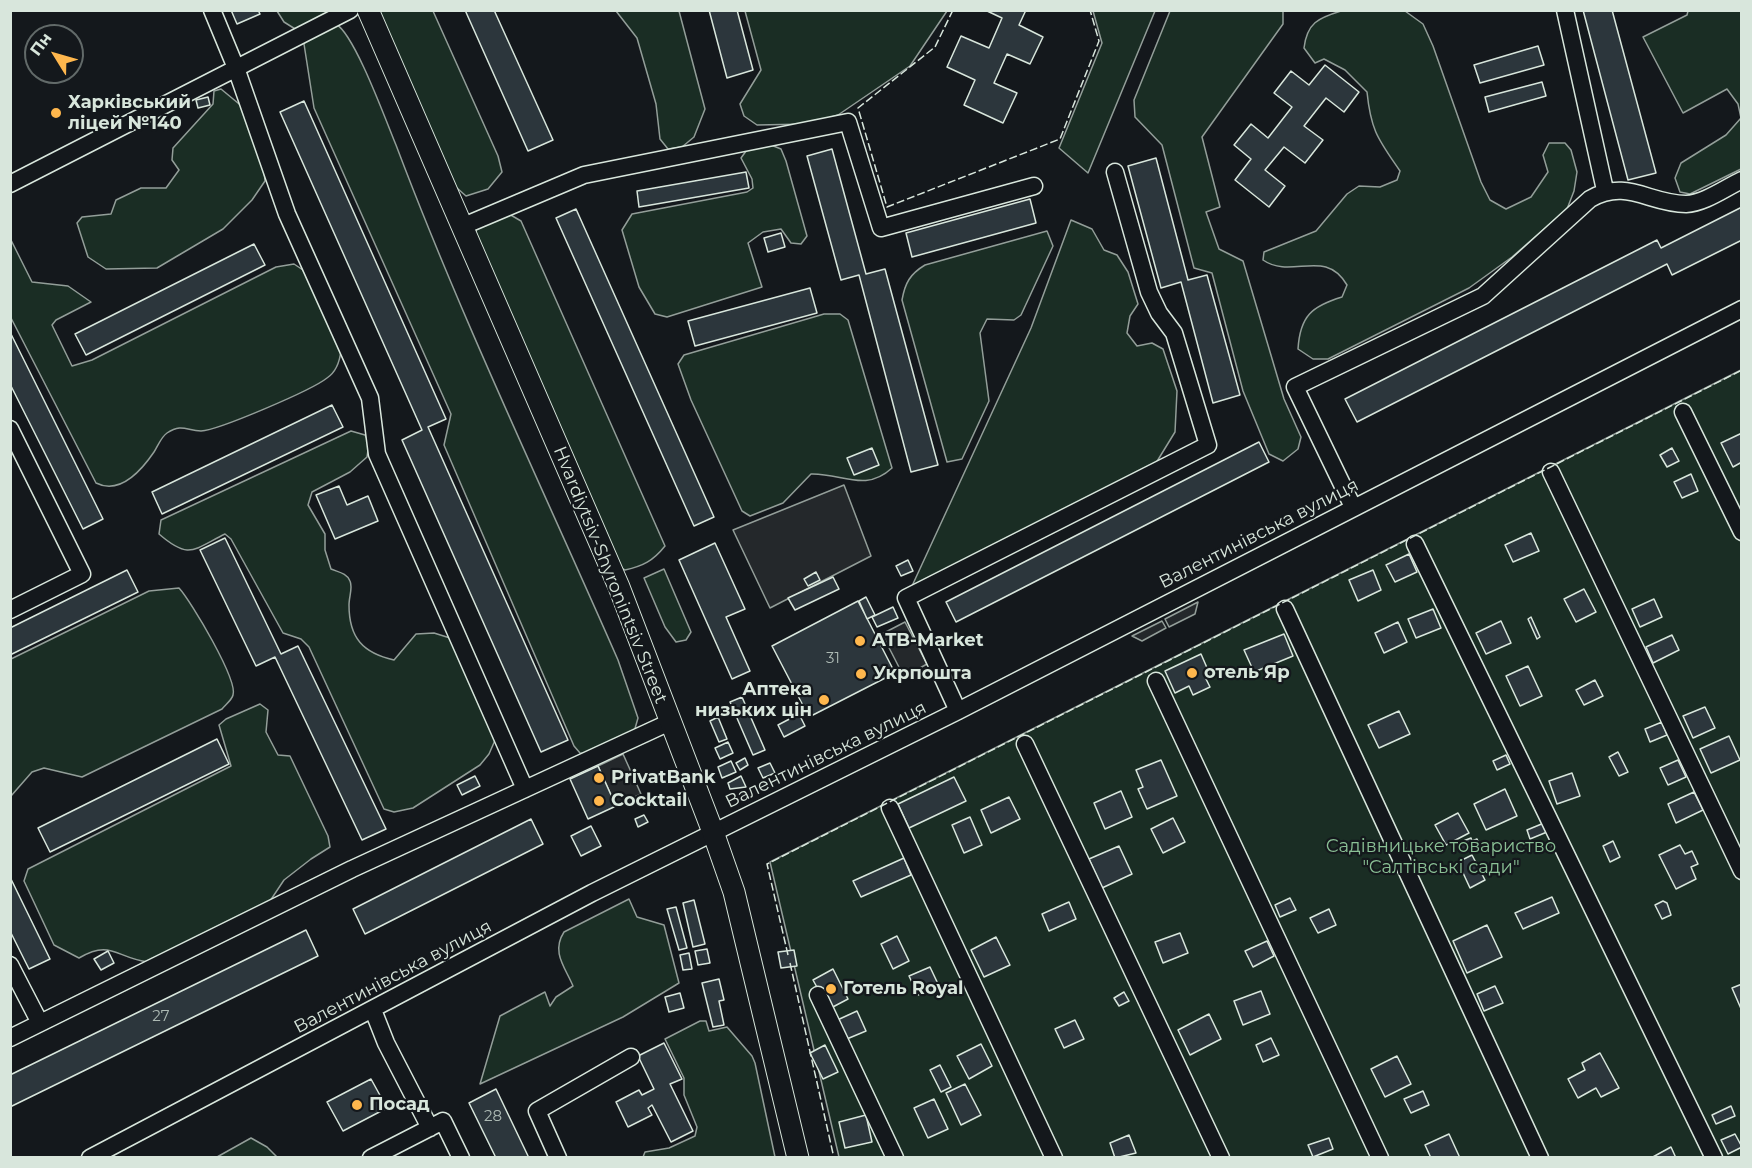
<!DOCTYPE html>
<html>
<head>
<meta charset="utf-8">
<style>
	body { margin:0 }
	#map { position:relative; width:1752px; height:1168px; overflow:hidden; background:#14181c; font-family:Montserrat,sans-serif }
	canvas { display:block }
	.frame { position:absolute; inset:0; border:12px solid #d8e6dc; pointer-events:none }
	.north { position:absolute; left:24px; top:24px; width:60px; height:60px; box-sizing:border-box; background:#14181c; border:2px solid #626a69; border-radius:50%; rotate:307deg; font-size:16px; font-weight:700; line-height:24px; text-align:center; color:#d8e6dc }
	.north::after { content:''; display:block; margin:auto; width:21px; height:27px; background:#ffb74d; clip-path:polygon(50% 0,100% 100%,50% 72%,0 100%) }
</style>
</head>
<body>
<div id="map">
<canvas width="1752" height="1168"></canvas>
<div class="frame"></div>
<div class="north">Пн</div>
</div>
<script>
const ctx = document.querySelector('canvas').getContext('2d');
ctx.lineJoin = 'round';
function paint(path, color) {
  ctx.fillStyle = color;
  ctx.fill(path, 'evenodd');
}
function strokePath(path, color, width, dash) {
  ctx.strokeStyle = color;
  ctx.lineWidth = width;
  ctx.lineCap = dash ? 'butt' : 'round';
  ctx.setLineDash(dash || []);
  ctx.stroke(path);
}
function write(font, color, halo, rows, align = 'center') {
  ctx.font = font + ' Montserrat,sans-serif';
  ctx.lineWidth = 4.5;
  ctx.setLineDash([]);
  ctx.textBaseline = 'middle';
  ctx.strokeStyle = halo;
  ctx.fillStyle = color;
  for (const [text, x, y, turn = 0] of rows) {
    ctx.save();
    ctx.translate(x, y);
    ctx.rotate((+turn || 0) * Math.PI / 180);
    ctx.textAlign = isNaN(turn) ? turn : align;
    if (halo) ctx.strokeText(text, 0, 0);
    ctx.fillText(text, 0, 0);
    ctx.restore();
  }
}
const green = new Path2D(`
	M277,11H332L300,32L284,22Z
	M371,11H433L498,156L502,172L488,189L466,196L448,180Z
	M616,11H679L705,109L694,137L682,147L668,149L660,139L656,104L637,38Z
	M745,11H947L910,66L838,115L808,124L757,125L744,116L740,104L761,70Z
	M1093,11H1155L1088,173L1059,148L1102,43Z
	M1170,11H1283V24L1202,137L1220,207L1206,212L1219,249L1243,261L1284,399L1301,437L1298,449L1283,461L1269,454L1243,391L1212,273L1194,268L1162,145L1135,117L1134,100Z
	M1341,11H1405L1423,24L1433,46L1481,182L1490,200L1506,209L1531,197L1548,172L1543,155L1549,143H1565L1571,150L1577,172L1574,191L1567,209L1512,257L1469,288L1328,359H1313L1298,349C1300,316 1312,306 1342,297L1347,285C1325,247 1292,280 1263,260L1264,252L1316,231L1347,194L1359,186L1380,187L1397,180L1400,171C1379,140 1371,132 1367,92L1345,70L1324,59L1315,63L1304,48C1307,23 1318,18 1341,11Z
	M1688,11H1742L1741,169L1690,194L1680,192L1675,178L1681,163L1726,135L1741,118L1738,104L1727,89L1683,113L1643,37L1687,15Z
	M336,24C355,35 386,121 396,145C462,320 543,489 618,660L638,718L634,732L587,754L580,753L574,746L444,445L451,414L314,108L304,44L307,38Z
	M221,89L244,108L263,161L265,181L252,200L223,229L157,268L106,269L88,257L77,223L82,217L111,214L116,200L141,188H166L179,170L172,160L173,148L213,104L214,91Z
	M771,145L781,149L786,161L807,236L801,244L791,243L781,229L763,232L748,243L762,287L667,317L655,314L639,287L622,230L632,214L747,192L753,188L752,179L741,158L749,147Z
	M509,214L521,221L665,546C653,561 643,566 625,570L615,565L475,241L476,229Z
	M1071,220L1092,229L1104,250L1117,255L1128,272L1138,304L1130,316L1127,333L1137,346L1152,343L1163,349L1177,391L1175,432L1156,463L912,586L1031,328Z
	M1047,231L1053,246L1021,315L1014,320L987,319L980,333L989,401L962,459L947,462L902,300C905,283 910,274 925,265Z
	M10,238L32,282L68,286L91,302L56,320L52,325L72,366L92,360L276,267L294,264L306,272L341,350C340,360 336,372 327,378C312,390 219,430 201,431C187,431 182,423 167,433C161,437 158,446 154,452C141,471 120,495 96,483L11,318Z
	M824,314H840L848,320L892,468C865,493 842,473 811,474L783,503L750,516L742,511L691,400L678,364L684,355Z
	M1741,370V1157H839L770,862Z
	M351,431L365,435L369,443L367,457L350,472L312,492L308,505L325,534V550L331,569C338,572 347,573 350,581C353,587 349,597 349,605C349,638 363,653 394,660L416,634L434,633L450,638L496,738L489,754L480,765L413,808L394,812L384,809L309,647L301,639L283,633L231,539L225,534C193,550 189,560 159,534L161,520Z
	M664,569L691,632L686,640L676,642L665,627L644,578Z
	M179,588C191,601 238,680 233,695C232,700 225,705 222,709L82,777L44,768L32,772L11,796V659L149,591Z
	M260,704L268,710L266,732L278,755L290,756L328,836L330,847L311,859L284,880L270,901L148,962C116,958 111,939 79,958L54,945L24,881L28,869L231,766L219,725L226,719Z
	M629,899L637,917L664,925L679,983L623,1017L480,1084L500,1016L545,992L550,1006L556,997L573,986C565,967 551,952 564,932Z
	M700,1021H706L709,1031L727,1027L752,1056L755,1063L775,1157H643L645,1152L669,1148L695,1136L697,1127L684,1095V1078L665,1039Z
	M251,1138L267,1147L277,1157H217Z`);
paint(green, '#1a2d24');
strokePath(green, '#939e99', 1.5);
const parking = new Path2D(`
	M844,485L871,556L770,608L733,530Z
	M1198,602L1195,614L1169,627L1165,619Z
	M1162,621L1166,628L1142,641L1132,636Z
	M905,622L927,664L904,677L882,634Z
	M623,754L641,794L616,806L598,766Z`);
paint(parking, '#24282b');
strokePath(parking, '#939e99', 1.5);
const building = new Path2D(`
	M231,10H258L260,14L237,24Z
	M465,10H494L553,140L528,151Z
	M709,10H737L753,70L727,78Z
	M985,10H1026L1019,25L1043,37L1030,64L1007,54L994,83L1017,93L1003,123L964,105L975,80L947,67L961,36L989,48L1002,18Z
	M1583,10H1612L1656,173L1628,180Z
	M1538,46L1544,65L1480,83L1474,65Z
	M1325,65L1359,92L1344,112L1326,98L1304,126L1323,140L1305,163L1284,147L1265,170L1285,186L1269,207L1235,180L1251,159L1234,145L1251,124L1268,138L1292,107L1274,93L1291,71L1309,85Z
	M1542,82L1546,96L1489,112L1485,97Z
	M208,97L210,105L198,108L196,100Z
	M304,101L446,419L428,427L568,740L541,752L402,440L422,430L280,112Z
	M832,149L866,274L885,269L938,465L911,472L859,275L841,280L807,156Z
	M1156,158L1188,280L1207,275L1240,395L1213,403L1181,282L1161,288L1128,166Z
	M746,172L749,188L639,207L637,191Z
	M1030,199L1036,223L912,257L906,233Z
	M1742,207V240L1672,275L1667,264L1357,422L1345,399L1657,240L1661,248Z
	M576,209L714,517L694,526L556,218Z
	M781,233L785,247L768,252L764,238Z
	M254,244L265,265L86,355L75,334Z
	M810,288L817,313L695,346L688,321Z
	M10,332L103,519L83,529L10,384Z
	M332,405L343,427L162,514L152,492Z
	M1742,433V462L1733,467L1721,443Z
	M1259,442L1269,462L956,622L946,602Z
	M872,448L879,465L854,475L847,458Z
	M1672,448L1679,461L1667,467L1660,455Z
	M1691,474L1698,491L1682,498L1674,482Z
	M339,486L347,505L368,496L378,521L335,539L316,495Z
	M1531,533L1539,551L1513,562L1505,545Z
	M225,538L281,654L298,646L386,829L362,840L275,657L256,666L200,550Z
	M715,543L745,609L726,617L750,671L732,679L679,560Z
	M1409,554L1417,572L1395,582L1386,565Z
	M908,560L913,571L901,576L896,566Z
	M127,570L138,592L10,655V628Z
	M1373,570L1381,590L1358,601L1349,580Z
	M816,572L820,580L808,586L804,579Z
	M833,577L839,589L795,610L788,598Z
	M1584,589L1596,612L1576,622L1564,599Z
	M866,597L875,615L867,619L859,601Z
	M1654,599L1662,617L1640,627L1632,609Z
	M858,601L895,673L809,717L772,646Z
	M893,607L898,618L877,627L872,617Z
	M1433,609L1441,628L1416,638L1408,619Z
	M1531,617L1540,637L1537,639L1528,619Z
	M1501,621L1511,643L1486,654L1476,633Z
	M1398,622L1407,642L1384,653L1375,633Z
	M1284,634L1293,656L1254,672L1244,650Z
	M1672,635L1679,650L1653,663L1646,647Z
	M1201,654L1211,677L1206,679L1210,687L1193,695L1189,686L1175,693L1165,671Z
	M1528,666L1542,696L1520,706L1506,676Z
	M1595,680L1603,696L1584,705L1576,690Z
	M742,697L765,750L753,755L730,702Z
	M1705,707L1715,728L1693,738L1683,716Z
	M1399,711L1410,734L1379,748L1368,725Z
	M799,714L805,726L784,737L778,725Z
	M718,717L727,739L719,742L710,721Z
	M1662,722L1667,735L1650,742L1645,729Z
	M1729,736L1740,760L1711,773L1700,749Z
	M217,739L229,764L50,852L38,828Z
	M728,742L733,753L720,759L715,748Z
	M1618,752L1628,772L1619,776L1609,757Z
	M1506,755L1510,764L1497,770L1493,761Z
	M745,758L748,765L740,770L736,763Z
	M1161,760L1177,796L1147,809L1138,789L1143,787L1136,770Z
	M1678,760L1686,777L1668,785L1660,768Z
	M731,761L736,772L722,778L718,767Z
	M770,763L775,773L763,778L758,768Z
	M598,766L616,806L588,819L570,779Z
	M1572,773L1580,796L1557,804L1549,781Z
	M475,776L480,786L462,795L457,785Z
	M741,776L746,787L730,789L728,783Z
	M954,777L966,801L909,828L898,804Z
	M1505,789L1517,816L1486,830L1474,804Z
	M1121,791L1132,817L1105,829L1094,803Z
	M1694,792L1703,810L1676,823L1668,804Z
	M1009,797L1020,819L991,833L981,810Z
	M1458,813L1469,833L1446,845L1435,825Z
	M644,815L648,822L638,827L635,819Z
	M970,817L982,845L964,853L952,825Z
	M1173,818L1185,842L1163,853L1151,829Z
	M531,819L543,844L365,934L353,909Z
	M1544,823L1547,832L1530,839L1527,830Z
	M591,826L601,846L581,856L571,836Z
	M1471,838L1472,841L1477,839L1479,844L1461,851L1458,843Z
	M1613,841L1620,857L1610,862L1603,846Z
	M1680,845L1685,854L1692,851L1698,864L1691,867L1696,879L1676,889L1659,855Z
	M1119,846L1132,874L1102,888L1089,859Z
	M1472,855L1485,880L1470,888L1458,862Z
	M904,858L911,875L861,897L853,881Z
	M10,877L50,959L29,969L10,931Z
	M1552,897L1559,913L1523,929L1515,913Z
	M1290,898L1296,910L1280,917L1275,905Z
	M694,900L705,944L693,947L683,903Z
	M1663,901L1667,903L1671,915L1662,919L1655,905Z
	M1069,902L1076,919L1049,931L1042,914Z
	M676,907L687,948L679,950L667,909Z
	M1329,909L1336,925L1318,933L1310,918Z
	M1487,925L1502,957L1467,973L1453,941Z
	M306,930L318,956L10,1107V1075Z
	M1180,933L1188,953L1163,963L1155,942Z
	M897,936L909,961L893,969L881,944Z
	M996,937L1010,965L984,977L971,950Z
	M1267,941L1274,956L1253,967L1245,951Z
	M707,949L710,963L698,965L695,951Z
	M794,950L797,966L781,968L778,952Z
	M108,951L114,963L101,970L94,959Z
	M689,953L692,969L683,970L680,955Z
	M930,967L939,986L918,995L909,976Z
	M833,969L848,999L829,1009L813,980Z
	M719,979L724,1000L719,1001L724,1025L713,1027L702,983Z
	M1742,984V1011L1732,988Z
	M1495,986L1503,1003L1484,1011L1477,994Z
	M1261,991L1270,1014L1243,1025L1234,1001Z
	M1124,992L1129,1001L1119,1006L1114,998Z
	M680,993L684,1008L669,1012L665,997Z
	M857,1011L866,1031L842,1041L833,1022Z
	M1209,1014L1221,1039L1190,1055L1178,1030Z
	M1075,1020L1084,1039L1064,1048L1055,1029Z
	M1271,1038L1279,1055L1263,1062L1256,1045Z
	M664,1043L682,1079L670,1084L693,1131L671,1142L652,1105L648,1108L652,1115L628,1127L616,1102L639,1090L642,1095L654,1089L638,1056Z
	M981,1044L992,1066L969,1079L957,1056Z
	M825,1045L838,1072L823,1079L810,1053Z
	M1600,1053L1619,1088L1601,1097L1596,1088L1578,1098L1568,1079L1585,1070L1582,1063Z
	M1397,1056L1411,1084L1385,1097L1371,1069Z
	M940,1065L951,1087L941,1092L930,1070Z
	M371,1079L387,1108L343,1131L327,1102Z
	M965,1084L981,1115L961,1125L946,1093Z
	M496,1089L529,1158H496L469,1103Z
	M1423,1091L1429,1105L1411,1113L1404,1099Z
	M934,1099L948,1129L928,1138L914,1108Z
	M1731,1106L1735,1116L1716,1124L1712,1115Z
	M866,1115L872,1142L845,1148L839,1122Z
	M1449,1134L1460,1158H1431L1425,1145Z
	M1735,1134L1742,1147L1728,1154L1721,1140Z
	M1129,1135L1136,1153L1115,1158L1110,1143Z
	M1329,1138L1333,1149L1313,1157L1308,1145Z
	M1671,1147L1676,1158H1651Z`);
paint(building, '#2c363c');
strokePath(building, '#d8e6dc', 1.5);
const minor = new Path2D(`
	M212,10L236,68L287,214L370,398L377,454L525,789
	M1565,10L1605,190
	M10,184L350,10
	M461,227L584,175L848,122L881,228L1034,186
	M1683,412L1742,532
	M10,429L82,574L10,610
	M1551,472L1742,871
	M1353,507L1295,387L1483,296L1590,199C1627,178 1649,204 1686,204C1705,203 1725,188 1742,180
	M1415,544L1714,1158
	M1285,609L1540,1158
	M1156,681L1380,1158
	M958,711L906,598L1208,445L1174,333L1159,313L1149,292L1115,172
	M1025,744L1221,1158
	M890,808L1054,1158
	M10,965L40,1023
	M818,995L895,1158
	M373,1010L386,1043L430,1128
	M10,1038L352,869L670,722
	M90,1158L592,893L958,711L1742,309
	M371,1158L443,1121L461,1158
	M558,1158L537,1111L631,1057`);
const major = new Path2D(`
	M368,10L619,587L713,832L734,892L798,1158`);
strokePath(minor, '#d8e6dc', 19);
strokePath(major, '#d8e6dc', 23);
strokePath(minor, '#14181c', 16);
strokePath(major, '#14181c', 21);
strokePath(new Path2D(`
	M953,10L935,47L858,108L887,207L1060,139L1099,41L1090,10
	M788,955L767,864L1742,370
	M790,963L834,1158`), '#d8e6dc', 1.5, [8, 3]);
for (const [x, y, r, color] of [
	[56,113,6,"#ffb74d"],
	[860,641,6,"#ffb74d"],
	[1192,673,6,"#ffb74d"],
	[861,674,6,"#ffb74d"],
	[824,700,6,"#ffb74d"],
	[599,778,6,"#ffb74d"],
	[599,801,6,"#ffb74d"],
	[831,989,6,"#ffb74d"],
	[357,1105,6,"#ffb74d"]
]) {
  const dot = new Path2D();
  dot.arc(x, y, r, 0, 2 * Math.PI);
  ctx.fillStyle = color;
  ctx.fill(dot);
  strokePath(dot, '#14181c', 2);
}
write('15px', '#adbab4', null, [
	["31",833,659],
	["27",161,1017],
	["28",493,1117]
]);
write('bold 18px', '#d8e6dc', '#14181c', [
	["Харківський",68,103],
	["ліцей №140",68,124],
	["ATB-Market",872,641],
	["отель Яр",1204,673],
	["Укрпошта",873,674],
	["Аптека",812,690,"right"],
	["низьких цін",812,711,"right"],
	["PrivatBank",611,778],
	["Cocktail",611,801],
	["Готель Royal",843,989],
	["Посад",369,1105]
], 'left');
write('18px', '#d8e6dc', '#14181c', [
	["Валентинівська вулиця",1259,534,-27],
	["Hvardiytsiv-Shyronintsiv Street",610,575,68],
	["Валентинівська вулиця",826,755,-26],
	["Валентинівська вулиця",393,977,-28]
]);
write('18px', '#8ac095', '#14181c', [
	["Садівницьке товариство",1441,847],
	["\"Салтівські сади\"",1441,868]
]);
</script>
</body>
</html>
